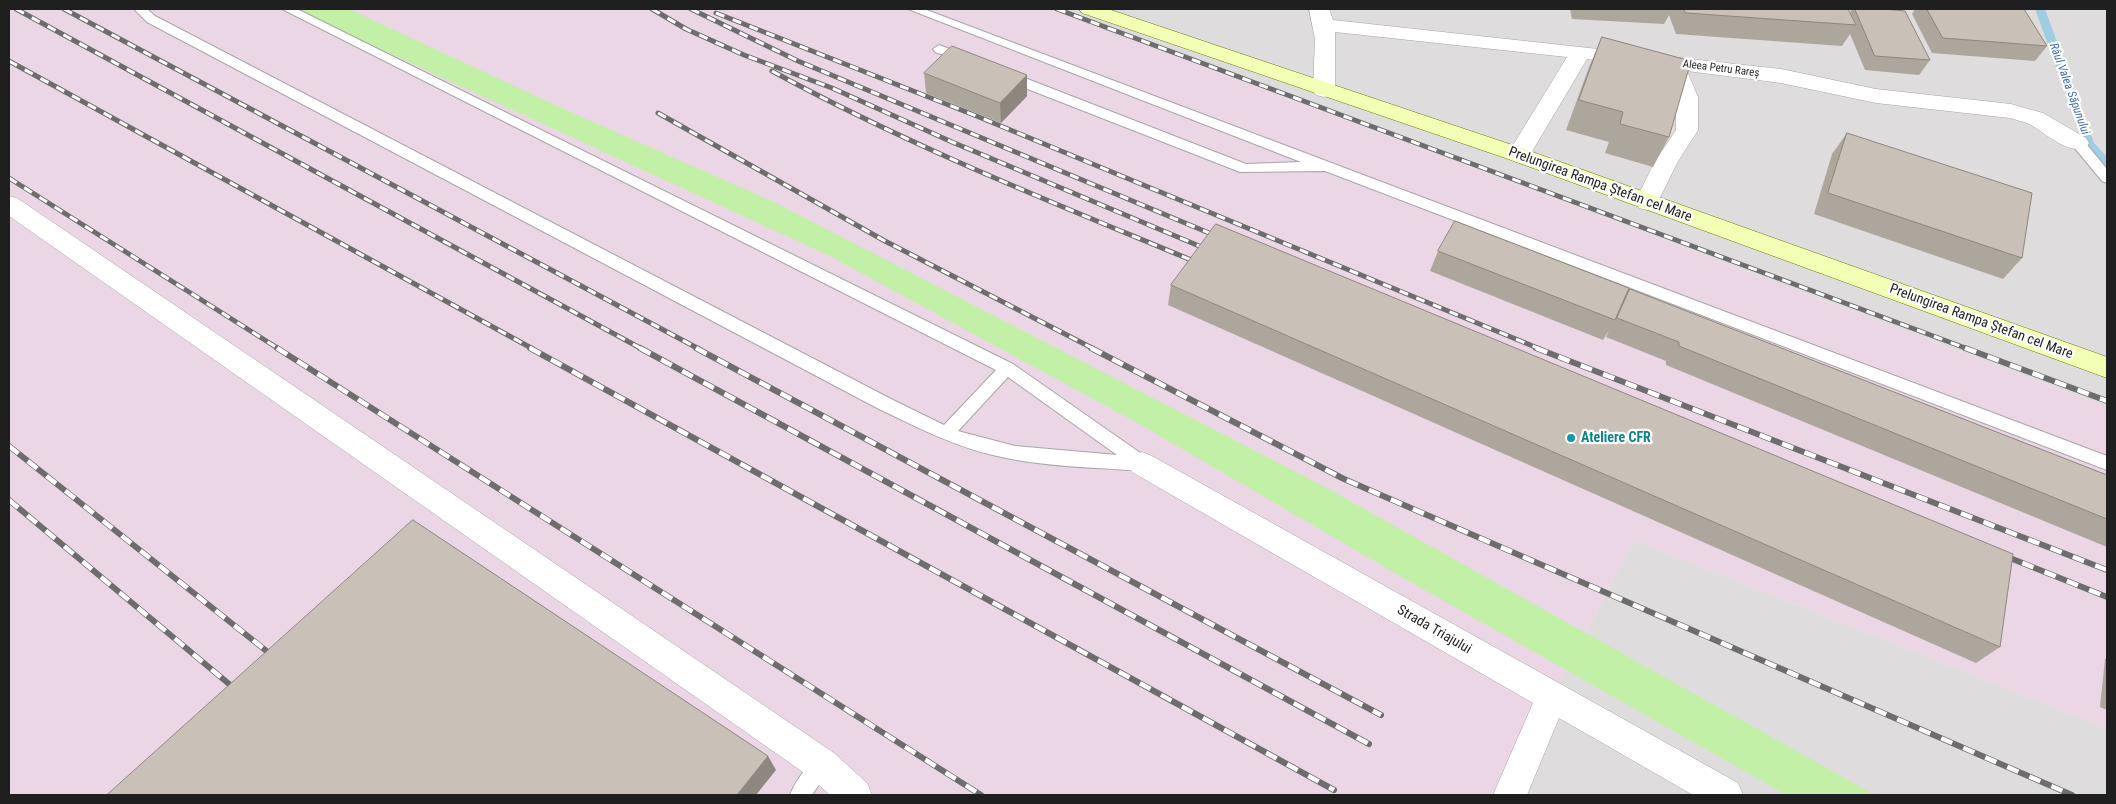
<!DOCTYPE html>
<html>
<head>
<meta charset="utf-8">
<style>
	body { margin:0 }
	#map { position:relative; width:2116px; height:804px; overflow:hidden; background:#f1eee5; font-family:"Roboto Condensed",sans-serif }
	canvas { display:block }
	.frame { position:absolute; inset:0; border:10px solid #1f1f1f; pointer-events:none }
</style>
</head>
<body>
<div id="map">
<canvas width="2116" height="804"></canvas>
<div class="frame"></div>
</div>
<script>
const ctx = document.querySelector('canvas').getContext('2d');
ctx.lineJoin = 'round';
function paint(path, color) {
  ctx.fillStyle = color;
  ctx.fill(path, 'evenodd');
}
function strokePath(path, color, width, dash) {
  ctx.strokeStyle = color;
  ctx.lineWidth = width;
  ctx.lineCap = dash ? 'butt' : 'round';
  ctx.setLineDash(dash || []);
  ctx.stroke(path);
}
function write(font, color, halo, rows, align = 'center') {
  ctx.font = font + ' "Roboto Condensed",sans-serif';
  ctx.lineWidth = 4.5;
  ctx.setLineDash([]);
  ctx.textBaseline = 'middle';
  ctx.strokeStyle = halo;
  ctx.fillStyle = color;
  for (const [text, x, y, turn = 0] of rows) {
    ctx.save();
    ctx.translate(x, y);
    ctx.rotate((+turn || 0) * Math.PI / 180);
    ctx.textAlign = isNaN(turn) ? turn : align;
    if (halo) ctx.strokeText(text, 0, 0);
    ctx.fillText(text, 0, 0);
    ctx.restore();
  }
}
paint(new Path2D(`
	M1051,9H2107V407Z
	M1634,540L2107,728V795H1511L1552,697Z`), '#dedcdc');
paint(new Path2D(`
	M9,9H1051L2107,407V728L1634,540L1552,697L1511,795H9Z`), '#ebd6e5');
paint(new Path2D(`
	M293,9H349L568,111L776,203L1325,487L1875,795H1787L1400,576L1143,426L830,256Z`), '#c2f0a6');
paint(new Path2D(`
	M2035,9H2045L2094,143L2107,157V166H2103L2084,144Z`), '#a1cde3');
const lane = new Path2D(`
	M134,9H147L155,16L891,399L944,425L996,370L282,9H297L1013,364L1146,457L1150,464L1148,469L1142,471C1094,467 1044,467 997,456C955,447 917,427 879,409L147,22ZM1008,377L1117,455L1015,446L958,431Z
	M908,9H924L2107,456V470L1325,171L1240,172L1002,79L1001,76L1002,73H1012L1246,164L1301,162Z
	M939,45L969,56L971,59L965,63L935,52L933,49Z
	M2078,139L2083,140L2107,169V183L2102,181L2073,146L2071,143Z
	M822,755L829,758L832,765L812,795H790C795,782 809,761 822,755Z`);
const street = new Path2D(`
	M1309,9H1329L1333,20L1781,69L1876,89L2011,104L2043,113L2086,138L2089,143L2086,148C2066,154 2046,133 2029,124C2023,121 2016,120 2010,118L1876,103L1781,83L1687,71L1698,97V130L1677,163L1655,208L1647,210L1639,208L1635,202L1654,163L1676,130V97L1665,69L1587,59L1527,160L1519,163L1511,160L1507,155L1567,57L1335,32V90L1332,95L1324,97L1316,95L1313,90L1315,39Z
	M9,196L17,198L834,753L867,783L872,795H830L810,777L9,216Z
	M1142,452L1152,456L1738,783L1743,795H1693L1559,718L1527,795H1493L1533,703L1132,472L1128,464L1132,456Z`);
const secondary = new Path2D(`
	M1079,9H1108L1527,150L2107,357V378L1511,160L1082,13Z`);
strokePath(lane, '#a6a6a6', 2);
strokePath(street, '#a6a6a6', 1);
strokePath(secondary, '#627d00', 1);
paint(lane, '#fff');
paint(street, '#fff');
paint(secondary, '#f3ffb5');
const railFar1 = new Path2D(`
	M16,9L642,349
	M64,9L699,349
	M652,9L686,29L744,55L832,88L952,142L1211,251
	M691,9L798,61L1221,238
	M1057,9L1968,349
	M716,13L979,117L1540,349
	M9,61L533,349
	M772,71C911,147 1057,204 1203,265
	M658,113L883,240L1094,349
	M9,178L279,349`);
const rail = new Path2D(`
	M277,348L981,795
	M530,348L1334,790
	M640,348L1369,744
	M696,348L1381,715
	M1091,348L1344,479L2072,795
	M1536,348L2107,570
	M1965,348L2107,401
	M9,446L269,653
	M9,500L241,694
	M2000,554L2107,597`);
strokePath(railFar1, '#6d6d6d', 5);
strokePath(rail, '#6d6d6d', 6);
strokePath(railFar1, '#fff', 3, [9]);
strokePath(rail, '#fff', 4.5, [12]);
paint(new Path2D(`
	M1570,9H1848L1850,13L1852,9H1883L1930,60L1919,75L1865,70L1850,34L1842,46L1676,34L1669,15L1664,24L1572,19Z
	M1915,9H2024L2047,46L2035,61L1932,53L1912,14Z
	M1602,37L1669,137L1653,167L1605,153L1609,142L1566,130L1589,67Z
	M924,73L1027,75V96L1001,123L926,93Z
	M1847,133L2022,258L2003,279L1814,214L1832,154Z
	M1438,251L1624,299L1630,289L2107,475V547L1666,365V361L1606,337L1609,330L1603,340L1430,271Z
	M1171,285L2000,647L1976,663L1168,305Z
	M2107,658V710L2100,707L2105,659Z`), '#ada69d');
paint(new Path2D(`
	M1027,75V96L1001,123L1000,103Z
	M768,756L776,770L756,795H737Z`), '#8d8780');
const building = new Path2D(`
	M1684,9H1848L1856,25L1686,13Z
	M1855,9H1883L1905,11L1930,60L1875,56Z
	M1927,9H2024L2047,46L1943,38Z
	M1602,37L1691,61L1669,137L1620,124L1623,112L1579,100Z
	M952,46L1027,75L1000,103L924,73Z
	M1847,133L2032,193L2022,258L1828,193Z
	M1455,221L1629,288L1615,320L1438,251Z
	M1216,224L2013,554L2000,647L1171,285Z
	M1630,289L2107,475V519L1679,346V342L1617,318Z
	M413,520L768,756L737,795H107Z`);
paint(building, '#c9c1b7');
strokePath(building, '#8d8780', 1);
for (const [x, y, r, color] of [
	[1571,438,5,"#0f9aa8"]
]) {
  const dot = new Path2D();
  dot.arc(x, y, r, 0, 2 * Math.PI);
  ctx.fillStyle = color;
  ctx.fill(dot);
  strokePath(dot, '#fff', 2);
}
write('11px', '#1f1f1f', '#fff', [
	["Aleea Petru Rareș",1721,69,7]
]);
write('italic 12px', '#4171b9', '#fff', [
	["Râul Valea Săpunului",2069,89,70]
]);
write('14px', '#1f1f1f', '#fff', [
	["Prelungirea Rampa Ștefan cel Mare",1600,185,20],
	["Prelungirea Rampa Ștefan cel Mare",1981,322,20],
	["Strada Triajului",1434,630,30]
]);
write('bold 14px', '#0d838f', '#fff', [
	["Ateliere CFR",1581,438]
], 'left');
</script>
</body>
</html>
